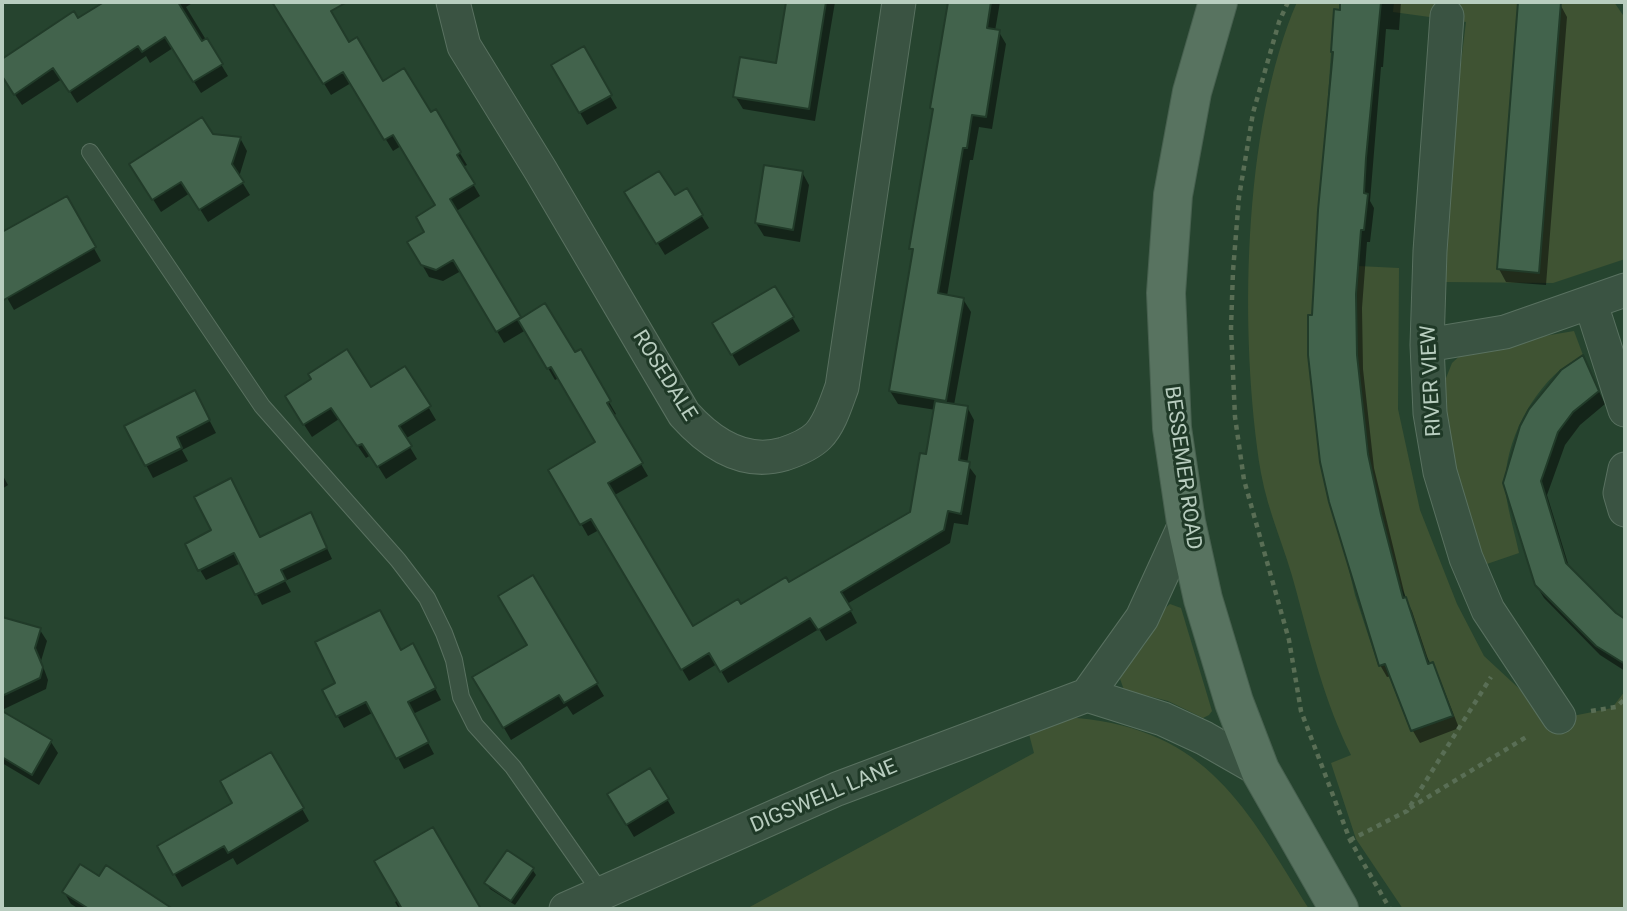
<!DOCTYPE html>
<html>
<head>
<meta charset="utf-8">
<style>
	body { margin:0 }
	#map { position:relative; width:1627px; height:911px; overflow:hidden; background:#26442f; font-family:Roboto,sans-serif }
	canvas { display:block }
	.frame { position:absolute; inset:0; border:4px solid #b8cdbf; pointer-events:none }
</style>
</head>
<body>
<div id="map">
<canvas width="1627" height="911"></canvas>
<div class="frame"></div>
</div>
<script>
const ctx = document.querySelector('canvas').getContext('2d');
ctx.lineJoin = 'round';
function paint(path, color) {
  ctx.fillStyle = color;
  ctx.fill(path, 'evenodd');
}
function strokePath(path, color, width, dash) {
  ctx.strokeStyle = color;
  ctx.lineWidth = width;
  ctx.lineCap = dash ? 'butt' : 'round';
  ctx.setLineDash(dash || []);
  ctx.stroke(path);
}
function write(font, color, halo, rows, align = 'center') {
  ctx.font = font + ' Roboto,sans-serif';
  ctx.lineWidth = 6;
  ctx.setLineDash([]);
  ctx.textBaseline = 'middle';
  ctx.strokeStyle = halo;
  ctx.fillStyle = color;
  for (const [text, x, y, turn = 0] of rows) {
    ctx.save();
    ctx.translate(x, y);
    ctx.rotate((+turn || 0) * Math.PI / 180);
    ctx.textAlign = isNaN(turn) ? turn : align;
    if (halo) ctx.strokeText(text, 0, 0);
    ctx.fillText(text, 0, 0);
    ctx.restore();
  }
}
paint(new Path2D(`
	M1297,2H1340V10H1334L1324,154L1333,502L1355,595L1378,665L1384,664L1411,732L1453,716L1435,670L1423,651L1406,597L1399,583L1381,516L1370,461L1357,373L1355,301L1358,266L1399,268L1398,409L1420,510L1457,604L1484,656L1553,720L1612,708L1625,691V909H1403L1356,839L1331,763L1351,755C1325,703 1311,646 1296,590C1286,550 1268,513 1261,473C1239,338 1242,128 1297,2Z
	M1394,2H1614L1625,18V259L1553,283L1443,282L1455,112L1466,22L1393,12Z
	M1574,331L1583,355C1575,360 1567,365 1560,370C1527,398 1501,451 1506,495C1509,514 1515,534 1519,553L1481,566L1462,513L1440,393L1452,363L1467,349Z
	M1170,604L1181,608L1212,711L1209,715L1203,718L1168,701L1124,690L1119,676L1145,644L1164,609Z
	M1077,718C1208,730 1246,808 1309,909H746L1034,753L1029,734L1058,720Z`), '#3f5333');
paint(new Path2D(`
	M107,2H194L186,7L228,76L201,93L173,48L150,63L146,56L77,103L62,79L22,105L2,75V61L73,14L77,20Z
	M274,2H322L349,44L382,83L430,115L435,112L467,165L463,167L480,196L455,212L521,320L574,355L580,352L616,414L613,416L648,476L613,496L692,628L789,585L912,513L928,456L936,410L898,404L890,391L914,253L911,248L935,113L932,108L949,2H1000L995,31L999,32L1006,44L992,129L979,127L973,160H970L947,296L963,299L971,312L954,405L967,407L974,420L967,464L976,476L968,525L954,523L950,543L847,604L857,623L826,641L819,629L728,683L717,664L689,681L599,530L588,536L551,471L598,443L559,378L555,380L526,330L504,343L461,271L443,281L429,277L410,243L427,232L438,206L401,146L393,151L351,83L331,95Z
	M794,2H835L815,121L743,109L735,96L777,65L786,50Z
	M1342,2H1401L1399,30L1386,29L1383,67H1381L1370,201L1374,208L1370,242H1367L1362,308L1363,369L1374,468L1406,600L1412,611L1430,665L1432,664L1439,677L1459,728L1420,743L1413,731L1392,676L1387,677L1380,665L1314,317Z
	M1520,2L1560,4L1567,17L1546,285L1506,282L1499,269Z
	M583,49L617,108L587,125L553,66Z
	M212,136L240,138L247,151L239,177L250,195L208,222L190,193L161,212L139,177Z
	M802,172L809,185L800,242L764,236L756,223Z
	M686,190L709,228L665,255L627,193L674,198Z
	M66,198L101,261L14,310L2,289V234Z
	M775,288L800,331L739,366L714,324Z
	M405,368L436,420L405,439L417,459L386,479L371,455L366,458L339,419L312,437L294,409L370,390Z
	M1589,370L1605,404L1580,425L1565,445L1547,495L1570,570L1615,614L1625,621V671L1600,655L1544,598L1536,585L1504,480L1521,426Z
	M201,404L216,433L182,450L188,461L153,478L126,427Z
	M2,474L8,485L2,489Z
	M316,525L332,559L285,581L291,592L262,605L241,563L206,580L200,570L214,531L260,538Z
	M533,578L604,696L573,715L567,706L511,740L475,678L529,645Z
	M2,619L40,630L47,641L41,661L48,680L46,689L2,710Z
	M400,652L419,657L441,700L413,714L434,754L404,769L374,712L344,728L324,691Z
	M2,713L51,742L58,753L39,785L2,763Z
	M271,754L309,821L237,865L233,858L182,887L159,847L235,804Z
	M650,770L675,813L634,837L609,795Z
	M433,830L479,909H399L395,902L399,900Z
	M532,869L536,875L515,905L490,889L486,883Z
	M99,879L151,904L142,909H79L71,904L64,892Z`), '#0007');
const building = new Path2D(`
	M104,2H178L202,41L207,38L223,64L193,82L165,37L142,52L138,46L69,92L53,68L14,95L2,76V59L74,11L78,18Z
	M272,2H347L331,11L349,42L357,37L383,81L404,68L431,112L436,109L461,152L457,155L475,184L450,199L521,317L496,332L453,260L436,270L421,265L407,242L424,232L416,217L435,205L393,135L384,140L343,72L323,84Z
	M786,2H826L809,109L733,97L740,57L776,63Z
	M948,2H991L987,28L1000,30L986,117L972,115L967,148H963L938,293L964,298L946,401L889,391L913,249H909L933,109L930,108Z
	M1340,2H1381L1366,158L1364,193L1368,194L1364,230H1361L1356,294L1357,355L1368,454L1381,514L1403,598L1406,597L1428,664L1433,662L1453,716L1411,731L1385,664L1379,666L1329,502L1320,462L1308,355V315H1312L1318,210L1333,52H1331L1334,9L1340,10Z
	M1518,2H1561L1539,273L1497,269Z
	M584,46L612,95L579,113L551,65Z
	M202,117L213,134L241,137L232,164L244,182L199,210L181,182L152,200L129,164Z
	M764,165L803,171L793,230L755,223Z
	M659,171L675,195L687,188L703,215L656,244L624,192Z
	M67,196L96,247L2,301V232Z
	M775,286L794,317L731,355L712,323Z
	M545,303L575,352L581,349L611,401L607,403L643,463L608,483L693,626L738,599L741,604L786,577L789,582L910,512L920,453L926,454L935,401L968,406L959,460L970,462L961,514L948,511L944,530L841,592L852,610L818,630L810,618L720,672L709,653L681,670L591,519L580,525L548,470L595,442L551,367L547,369L518,320Z
	M347,349L371,387L405,366L431,406L399,426L412,446L377,467L362,444L357,446L331,408L303,425L285,396L311,379L308,374Z
	M1583,355L1599,391L1573,412L1558,432L1541,481L1566,563L1616,613L1625,619V664L1596,646L1535,585L1503,483L1520,426L1529,409L1561,370Z
	M195,390L210,420L177,437L182,448L145,466L124,426Z
	M231,478L260,537L311,512L327,548L281,570L286,580L255,595L234,553L198,571L185,544L211,530L194,497Z
	M533,575L598,683L564,703L559,695L503,728L472,677L527,645L498,596Z
	M380,610L401,650L413,643L436,688L408,702L429,742L396,759L366,702L336,717L322,690L335,683L315,642Z
	M2,617L41,628L35,648L43,667L40,678L2,696Z
	M2,711L52,740L32,775L2,757Z
	M271,752L304,808L228,853L224,846L173,875L157,846L232,803L220,781Z
	M650,768L669,799L626,825L607,794Z
	M433,827L481,909H402L374,861Z
	M507,850L534,868L511,901L484,883Z
	M80,864L99,876L106,865L173,909H89L62,892Z`);
paint(building, '#42634c');
strokePath(building, '#213b29', 2);
const lane = new Path2D(`
	M90,152L262,406L398,560L427,598L444,633L454,660L461,697L475,725L513,767L602,894`);
const street = new Path2D(`
	M453,2L464,46L541,171L684,414C710,443 744,466 784,454C796,450 809,445 818,436C830,424 836,403 842,387L899,2
	M1447,16L1430,251L1427,345L1430,413L1440,472L1466,558L1488,610L1559,717
	M1591,304L1625,410
	M1427,345L1505,332L1625,290
	M1625,469L1620,493L1625,510
	M1087,695L1163,719L1204,738L1260,770
	M566,909L837,789L1087,695L1142,618L1186,522`);
const primary = new Path2D(`
	M1218,2L1192,92L1173,195L1166,293L1172,428L1186,522L1203,599L1234,702L1260,770L1339,909`);
strokePath(lane, '#597160', 18);
strokePath(street, '#597160', 35);
strokePath(primary, '#47604f', 40);
strokePath(new Path2D(`
	M1288,2L1279,22L1253,113L1239,197L1233,271L1231,328L1235,417L1244,480L1289,640L1301,711L1350,840L1390,909
	M1591,711L1616,707L1625,699
	M1410,808L1528,736
	M1350,840L1407,811L1491,677`), '#596e55', 4.5, [5, 5]);
strokePath(lane, '#3a5342', 16);
strokePath(street, '#3a5342', 33);
strokePath(primary, '#587360', 38);
write('21px', '#b8cdbf', '#1f3927', [
	["ROSEDALE",664,376,58],
	["RIVER VIEW",1432,381,-93],
	["BESSEMER ROAD",1182,468,82],
	["DIGSWELL LANE",824,797,-23]
]);
</script>
</body>
</html>
